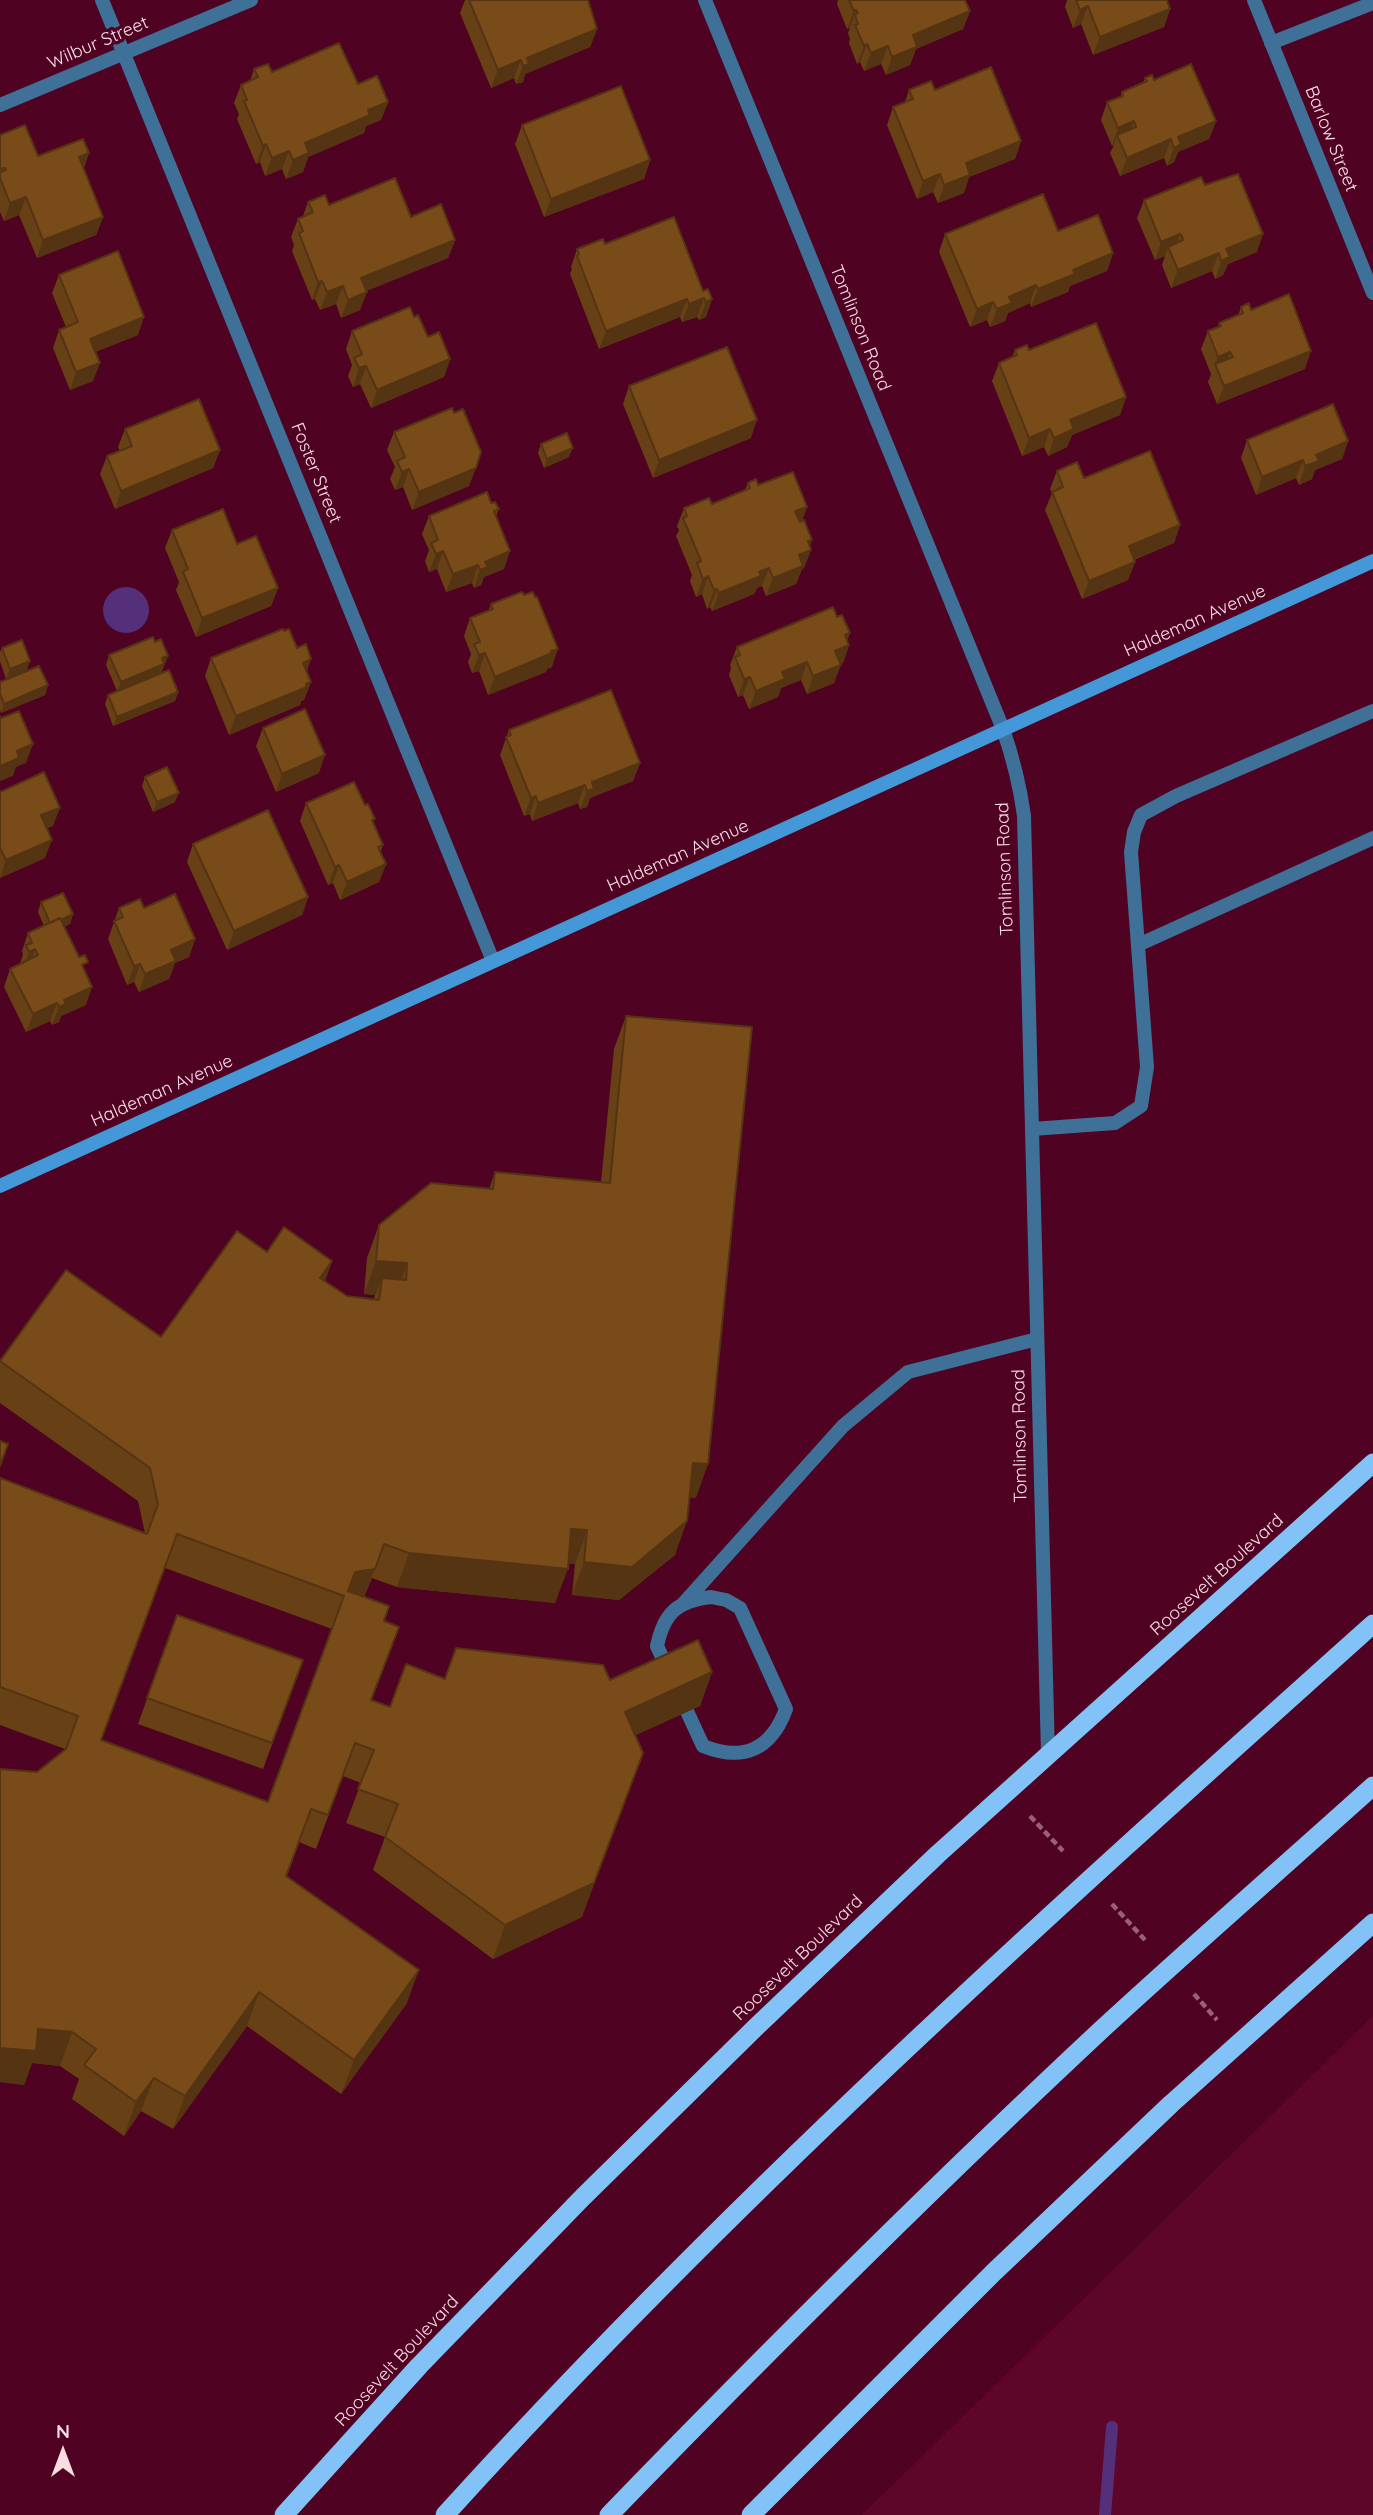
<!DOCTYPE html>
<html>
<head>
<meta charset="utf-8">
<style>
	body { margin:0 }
	#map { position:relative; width:1373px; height:2515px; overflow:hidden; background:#500222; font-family:Quicksand,sans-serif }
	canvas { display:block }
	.north { position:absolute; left:28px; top:2417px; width:70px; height:70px; -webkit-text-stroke:5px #500222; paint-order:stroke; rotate:0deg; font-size:19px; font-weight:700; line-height:28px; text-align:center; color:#fadde3 }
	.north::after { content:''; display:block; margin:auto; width:24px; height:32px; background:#fadde3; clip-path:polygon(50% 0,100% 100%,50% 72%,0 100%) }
</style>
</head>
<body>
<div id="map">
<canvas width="1373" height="2515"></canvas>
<div class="north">N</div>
</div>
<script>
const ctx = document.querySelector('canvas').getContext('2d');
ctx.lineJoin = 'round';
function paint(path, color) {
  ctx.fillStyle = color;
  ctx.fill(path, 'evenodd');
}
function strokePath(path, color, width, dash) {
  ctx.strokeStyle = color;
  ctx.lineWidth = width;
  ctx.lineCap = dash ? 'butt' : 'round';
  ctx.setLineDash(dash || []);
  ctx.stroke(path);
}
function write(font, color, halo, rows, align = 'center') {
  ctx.font = font + ' Quicksand,sans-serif';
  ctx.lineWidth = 7;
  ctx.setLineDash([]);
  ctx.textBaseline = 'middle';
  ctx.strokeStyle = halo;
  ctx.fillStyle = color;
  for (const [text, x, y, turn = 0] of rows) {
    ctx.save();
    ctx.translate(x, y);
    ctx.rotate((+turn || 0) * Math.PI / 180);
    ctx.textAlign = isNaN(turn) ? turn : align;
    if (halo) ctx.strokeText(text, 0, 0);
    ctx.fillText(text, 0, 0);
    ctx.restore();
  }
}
paint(new Path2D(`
	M1373,2016V2515H862Z`), '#5e062a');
paint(new Path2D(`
	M103 610a23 23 0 1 1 46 0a23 23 0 1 1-46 0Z`), '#55307a');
strokePath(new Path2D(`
	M1105,2515L1112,2427`), '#55307a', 12);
strokePath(new Path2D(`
	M1030,1816L1063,1851
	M1112,1904L1145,1940
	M1194,1994L1217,2020`), '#9a6176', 4.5, [7, 3.5]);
strokePath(new Path2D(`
	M1271,43L1373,3
	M1138,945L1373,838
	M1032,1129L1115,1123L1141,1106L1147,1067L1131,852L1134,832L1141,815L1176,796L1373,711
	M711,1597L726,1600L740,1608L786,1709C771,1750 743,1762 703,1746L657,1646C664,1613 677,1601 711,1597Z
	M683,1604L843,1426L908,1372L1037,1339`), '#3f7098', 14);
strokePath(new Path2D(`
	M102,0L493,961
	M705,0L1003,729C1013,758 1020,786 1024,816L1048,1755
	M1254,0L1373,293
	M0,105L251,0`), '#3f7098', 14);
strokePath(new Path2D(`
	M0,1186L1373,561`), '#4598d7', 14);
strokePath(new Path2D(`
	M284,2515L419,2366L583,2197L756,2027L938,1854L1373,1463
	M445,2515C733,2197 1054,1910 1373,1624
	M609,2515C769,2350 932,2188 1100,2031C1190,1948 1282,1868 1373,1786
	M751,2515L994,2272L1171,2104L1373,1923`), '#82c2f6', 19);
paint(new Path2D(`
	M465,0H584L597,29L590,47L525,74L523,82L516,84L514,78L491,88L460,13Z
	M838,0H965L970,11L963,29L916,49L910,65L886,75L881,64L864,71L860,62L857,64L849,43L850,39L848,33L850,28L847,29L837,4Z
	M1067,0H1167L1170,9L1164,27L1093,55L1081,24L1073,28L1065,7Z
	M254,69L358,84L388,102L381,120L366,126L364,133L308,157L303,172L286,179L282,169L265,176L260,162L256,164L237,119L239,114L234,103L241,85L250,81Z
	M1145,78L1154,80L1216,121L1209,139L1178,152L1174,162L1167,166L1164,158L1120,176L1110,153L1114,145L1112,146L1101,120L1107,102L1120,98L1122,92L1143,83Z
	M909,90H935L1021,141L1015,159L969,177L964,193L938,203L933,192L917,199L887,125L893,107L905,102Z
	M522,125L650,160L644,179L544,217L515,144Z
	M0,135L38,156L89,153L84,168L103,217L96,235L37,258L19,215L4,221L0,212Z
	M1205,185L1257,252L1228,264L1223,275L1215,279L1212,271L1171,288L1162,265L1165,256L1155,260L1137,218L1144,200Z
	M308,202L411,217L455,240L448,258L366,291L360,310L341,318L336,304L320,310L315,299L312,300L292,251L294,245L291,237L298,219L303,216Z
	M1058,231L1113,253L1107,271L1070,286L1068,292L1031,307L1030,303L1008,313L1005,321L990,327L987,320L970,327L939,252L945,234Z
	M605,244L703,291L712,299L706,317L699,320L697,317L682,322L680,317L599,349L570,274L572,269L571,267L577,249Z
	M59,275L138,335L95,352L93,381L70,390L53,348L59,330L66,327L52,293Z
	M1241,307L1251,310L1305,369L1217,404L1208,382L1211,374L1201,349L1208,331L1218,327L1219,323L1238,316Z
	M414,317L428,337L450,359L444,377L371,408L360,384L353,387L348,376L352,365L346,349L352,331Z
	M1015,350H1029L1126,397L1120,415L1072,435L1067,447L1048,456L1044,447L1022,456L992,381L999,363L1012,357Z
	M629,386L751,438L653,478L623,404Z
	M125,429L220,450L213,468L115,509L100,474L107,456L120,451L118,447Z
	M394,432L469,486L412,510L403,487L395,490L390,479L395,467L387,450Z
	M1247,440L1348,441L1342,459L1315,470L1312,479L1299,485L1296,478L1256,495L1241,458Z
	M541,444L569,457L544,468L538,453Z
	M1057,471L1084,478L1180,525L1174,543L1134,560L1135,562L1128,580L1082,599L1045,510L1052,493L1050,489Z
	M748,483L758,485L807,507L802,521L811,550L804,568L802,569L796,584L766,596L762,586L757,588L754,594L712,611L710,607L707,609L702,594L696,597L690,581L692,575L676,536L679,530L677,526L684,508L712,504L745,490Z
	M491,503L499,509L496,516L504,569L484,577L481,585L474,588L472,583L446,592L437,569L429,572L425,561L429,550L422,534L429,516Z
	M172,530L237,544L278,588L271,606L196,637L176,590L179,582L165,548Z
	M491,604L552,667L547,669L546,672L488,695L479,671L472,673L468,662L471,654L464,636L470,618L489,610Z
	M837,617L850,633L847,640L849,645L843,663L840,664L834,683L807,694L801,680L781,688L778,697L749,709L743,695L738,697L729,675L731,668L730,665L737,647Z
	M155,642L168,656L161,673L117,691L106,665L109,655Z
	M2,648L27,670L6,679L0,661V652Z
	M211,658L307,672L311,682L304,700L301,701L300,705L229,735L205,676Z
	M0,682L48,685L45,695L1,713L0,710Z
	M178,692L175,701L113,726L105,704L108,695Z
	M263,728L319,773L276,792L256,746Z
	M509,730L640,763L633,781L590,798L587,807L580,809L578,803L532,821L530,814L524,816L500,755Z
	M145,777L175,802L153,812L142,786Z
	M0,792L53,826L47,828L45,858L0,878Z
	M306,803L373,823L383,845L380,853L386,864L379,882L340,900L333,883L328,885L300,821Z
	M193,844L308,897L302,915L227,950L187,862Z
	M41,902L73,914L70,924L64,926L84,971L86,1005L61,1016L59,1022L52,1025L50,1021L26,1032L4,987L10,969L20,964L23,954L22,951L28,933L44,926L38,912Z
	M119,908H144L195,939L189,957L175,963L169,979L139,992L134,982L127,985L108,939Z
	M626,1016L696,1498L689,1497L675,1555L619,1600L572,1595L575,1564L568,1563L555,1603L397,1587L372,1578L364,1597L384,1621L371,1701L390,1707L445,1679L610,1680L712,1672L700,1706L635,1735L582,1917L493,1959L373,1870L385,1837L346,1823L361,1783L343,1776L316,1849L299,1842L287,1876L407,2003L341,2094L247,2026L173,2129L141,2111L124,2136L72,2099L79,2079L60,2066L32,2063L24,2085L0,2082V1769L37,1772L65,1749L0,1725V1478L145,1533L138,1501L0,1403V1361L161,1337L267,1252L332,1261L325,1281L347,1296L374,1299L375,1295L364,1294L367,1258L379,1225L489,1189L495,1172L601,1182L614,1049ZM165,1568L332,1629L268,1802L101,1740Z
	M177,1615L303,1660L263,1769L138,1724Z`), '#674016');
paint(new Path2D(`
	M1088,6L1081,24L1073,28L1080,10Z
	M1170,9L1164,27L1093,55L1100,37Z
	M856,10L850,28L847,29L854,11Z
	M970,11L963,29L916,49L910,65L886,75L892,57L913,35Z
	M597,29L590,47L525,74L523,82L516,84L523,66L527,58Z
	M867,44L860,62L857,64L864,46Z
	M888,46L881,64L864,71L871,53Z
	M521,60L514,78L491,88L498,70Z
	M388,102L381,120L366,126L364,133L308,157L303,172L286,179L293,160L305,143L368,110Z
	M1134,121L1127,139L1117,135L1114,145L1112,146L1118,128Z
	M1216,121L1209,139L1178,152L1174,162L1167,166L1178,137Z
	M1171,139L1164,158L1120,176L1127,158Z
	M1021,141L1015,159L969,177L964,193L938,203L944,185L966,163Z
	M266,144L260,162L256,164L263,146Z
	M289,151L282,169L265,176L272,158Z
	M89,153L82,172L79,157Z
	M650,160L644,179L544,217L551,199Z
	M940,174L933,192L917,199L923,181Z
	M26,197L19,215L4,221L10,203Z
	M103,217L96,235L37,258L43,240Z
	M1180,234L1174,252L1168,247L1165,256L1155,260L1161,242Z
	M1263,234L1257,252L1228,264L1223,275L1215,279L1226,249Z
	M455,240L448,258L354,296L361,278Z
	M1113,253L1107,271L1070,286L1068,292L1031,307L1038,289L1073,270Z
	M1219,253L1212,271L1171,288L1178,270Z
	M322,281L315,299L312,300L318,282Z
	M1036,285L1030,303L1008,313L1005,321L990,327L997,309L1009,297Z
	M343,286L336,304L320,310L327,292Z
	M367,292L360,310L341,318L348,300Z
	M704,298L697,317L682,322L689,304Z
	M687,299L680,317L599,349L606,331Z
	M712,299L706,317L699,320L706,302Z
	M993,302L987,320L970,327L977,309Z
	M144,317L138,335L83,357L90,339Z
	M1311,351L1305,369L1217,404L1224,386Z
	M1230,352L1224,370L1215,364L1218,357Z
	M450,359L444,377L371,408L377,390Z
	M100,363L93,381L70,390L76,372Z
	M366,366L360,384L353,387L359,368Z
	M1126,397L1120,415L1072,435L1067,447L1048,456L1054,438L1070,420Z
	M757,420L751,438L653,478L659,460Z
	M1050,429L1044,447L1022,456L1029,438Z
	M1348,441L1342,459L1315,470L1312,479L1299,485L1305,466L1316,455Z
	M573,448L569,457L544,468L547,459Z
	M220,450L213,468L115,509L121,491Z
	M1303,460L1296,478L1256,495L1262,477Z
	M476,468L469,486L412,510L419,492Z
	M409,469L403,487L395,490L402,472Z
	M807,507L800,525L795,511Z
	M1180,525L1174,543L1122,564L1129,546Z
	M812,540L808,551L811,550L804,568L802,569L796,584L766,596L773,578L799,555L808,541Z
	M443,551L437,569L429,572L436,554Z
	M510,551L504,569L484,577L481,585L474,588L480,570L485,562Z
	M1135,562L1128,580L1082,599L1089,581Z
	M478,565L472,583L446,592L453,574Z
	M769,568L762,586L757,588L754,594L712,611L719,593L759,572Z
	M708,576L702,594L696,597L703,579Z
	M278,588L271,606L196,637L202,618Z
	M717,589L710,607L707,609L714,590Z
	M850,633L845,647L849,645L843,663L828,669L835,651L845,635Z
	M558,649L552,667L547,669L546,672L488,695L495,677Z
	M485,653L479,671L472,673L479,655Z
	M168,656L161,673L117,691L121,682L162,658Z
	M311,659L305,677L303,663Z
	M30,661L27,670L6,679L10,669Z
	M807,662L801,680L781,688L778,697L749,709L756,691L782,672Z
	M841,665L834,683L807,694L813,676Z
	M750,677L743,695L738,697L744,679Z
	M311,682L304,700L301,701L300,705L229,735L236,716Z
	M48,685L45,695L1,713L4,704Z
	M178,692L175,701L113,726L117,717Z
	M33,744L26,763L16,767L13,776L0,781V766L17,751Z
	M325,755L319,773L276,792L282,774Z
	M640,763L633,781L590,798L587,807L580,809L587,791L592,782Z
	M585,785L578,803L532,821L538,803Z
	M179,793L175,802L153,812L157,802Z
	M536,796L530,814L524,816L531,798Z
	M60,808L53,826L34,833L41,815Z
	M52,840L45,858L0,878L6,860Z
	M386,864L379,882L340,900L347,882Z
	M339,865L333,883L328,885L335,867Z
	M308,897L302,915L227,950L234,931Z
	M73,914L70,924L48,934L51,925Z
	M195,939L189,957L175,963L169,979L139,992L145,974L171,950Z
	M35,949L29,967L23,970L29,952Z
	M140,964L134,982L127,985L134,966Z
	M92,987L86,1005L61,1016L59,1022L52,1025L59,1007L64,1000Z
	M57,1003L50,1021L26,1032L33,1014Z
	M332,1261L320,1295V1278Z
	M376,1261L407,1263L395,1297L382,1278L375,1295L364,1294Z
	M693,1463L708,1464L696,1498L681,1496Z
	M687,1521L675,1555L619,1600L572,1595L584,1562Z
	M571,1529L587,1530L575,1564L559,1562Z
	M384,1544L362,1602L336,1625L355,1572Z
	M409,1553L568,1569L555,1603L397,1587Z
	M712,1672L700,1706L612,1746L625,1712Z
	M643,1753L582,1917L493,1959L505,1925Z
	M419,1970L407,2003L341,2094L354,2060Z
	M259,1992L247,2026L173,2129L185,2096Z
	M38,2029L72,2032L60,2066L32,2063L24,2085L0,2082V2048Z
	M154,2078L141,2111L124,2136L136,2102Z`), '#543412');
const building = new Path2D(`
	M469,0H588L597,29L527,58L529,64L523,66L521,60L498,70Z
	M849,0H965L970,11L913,35L917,47L892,57L888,46L871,53L867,44L864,46L855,25L858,24L855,15L858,13L856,10L854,11Z
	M1076,0H1167L1170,9L1100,37L1088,6L1080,10Z
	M339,43L358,84L377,76L388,102L368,110L370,115L305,143L309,153L293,160L289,151L272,158L266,144L263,146L244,101L247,100L241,85L258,77L254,69L268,64L272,72Z
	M1191,64L1216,121L1178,137L1181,144L1174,148L1171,139L1127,158L1117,135L1136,127L1134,121L1118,128L1107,102L1123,96L1122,92L1147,81L1145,78L1152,75L1154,80Z
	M991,67L1021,141L966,163L970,175L944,185L940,174L923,181L893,107L913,99L909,90L931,81L935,90Z
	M621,86L650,160L551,199L522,125Z
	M25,125L38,156L83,139L89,153L79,157L103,217L43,240L26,197L10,203L0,178V172L6,170L5,168L0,169V135Z
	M1238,174L1263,234L1226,249L1230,257L1221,261L1219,253L1178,270L1168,247L1183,240L1182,236L1180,234L1161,242L1144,200L1201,177L1205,185Z
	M395,178L411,217L441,204L455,240L361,278L367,292L348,300L343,286L327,292L322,281L318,282L299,233L303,231L298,219L313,212L308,202L325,195L329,205Z
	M1043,194L1058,231L1098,215L1113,253L1073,270L1075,274L1038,289L1036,285L1009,297L1012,303L997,309L993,302L977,309L945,234Z
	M674,217L703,291L708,289L712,299L706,302L704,298L689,304L687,299L606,331L577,256L579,254L577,249L603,239L605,244Z
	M118,251L144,317L90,339L100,363L76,372L59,330L78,322L59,275Z
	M1289,294L1311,351L1224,386L1215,364L1233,357L1230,352L1218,357L1208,331L1221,326L1219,323L1243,313L1241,307L1249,303L1251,310Z
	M410,307L414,317L418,315L428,337L439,332L450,359L377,390L366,366L359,368L354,358L362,354L352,331Z
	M1096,323L1126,397L1070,420L1074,429L1054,438L1050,429L1029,438L999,363L1017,355L1015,350L1027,345L1029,350Z
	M727,347L757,420L659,460L629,386Z
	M199,399L220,450L121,491L107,456L132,446L125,429Z
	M1333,404L1348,441L1316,455L1319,461L1305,466L1303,460L1262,477L1247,440Z
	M452,408L454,413L463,409L481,452L476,468L419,492L409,469L402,472L397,461L405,457L394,432Z
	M567,433L573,448L547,459L541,444Z
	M1150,451L1180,525L1129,546L1135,562L1089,581L1052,492L1063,487L1057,471L1077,462L1084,478Z
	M793,472L807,507L795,511L800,522L804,520L812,540L808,541L811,550L799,555L803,566L773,578L769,568L759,572L761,576L719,593L717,589L714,590L708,576L703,579L697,563L701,561L683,518L687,516L684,508L709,498L712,504L750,488L748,483L756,479L758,485Z
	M487,492L491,503L495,502L499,509L494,511L510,551L485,562L488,567L480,570L478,565L453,574L443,551L436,554L431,543L438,540L429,516Z
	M223,509L237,544L256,536L278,588L202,618L183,572L188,569L172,530Z
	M522,592L524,595L533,592L535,597H537L558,649L551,651L552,653L495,677L485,653L479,655L474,644L480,642L470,618L493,609L491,604Z
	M833,607L837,617L842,615L850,633L845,635L849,645L835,651L841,665L813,676L807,662L782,672L785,679L756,691L750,677L744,679L735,657L740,655L737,647Z
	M283,629L284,631L289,629L297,648L306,644L311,659L303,663L311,682L306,684L307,687L236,716L211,658Z
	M153,637L155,642L161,639L168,656L162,658L164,664L121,682L109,655Z
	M22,640L30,661L10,669L2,648Z
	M39,666L48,685L4,704L0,693V682Z
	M169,670L178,692L117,717L108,695Z
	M611,690L640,763L592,782L594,789L587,791L585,785L538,803L536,796L531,798L506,737L511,735L509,730Z
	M305,709L325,755L282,774L263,728Z
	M19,711L33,744L17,751L19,758L0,766V716L1,718Z
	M167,767L179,793L157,802L145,777Z
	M44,772L60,808L41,815L52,840L6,860L0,848V792Z
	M354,782L365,805L368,804L375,819L372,820L383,845L378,847L386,864L347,882L339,865L335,867L306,803Z
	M268,810L308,897L234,931L193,844Z
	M63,893L73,914L61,920L60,918L50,923L41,902Z
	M175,894L195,939L171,950L176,961L145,974L140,964L134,966L114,921L123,917L119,908L140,899L144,908Z
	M60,918L79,957L85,955L88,962L82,965L92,987L64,1000L66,1004L59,1007L57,1003L33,1014L10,969L38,955L35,949L29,952L26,945L32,943L28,933Z
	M626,1016L752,1027L708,1464L693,1463L687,1521L632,1567L584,1562L587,1530L571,1529L568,1569L409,1553L384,1544L375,1569L355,1572L348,1591L389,1606L384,1621L399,1627L371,1700L390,1707L406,1664L445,1679L456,1648L603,1665L610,1680L698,1640L712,1672L625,1712L643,1753L594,1883L505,1925L385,1837L398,1804L358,1789L374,1750L355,1743L328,1815L311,1809L286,1876L419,1970L354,2060L259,1992L185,2096L154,2078L136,2102L84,2065L96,2049L72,2032L38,2029L36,2051L0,2048V1769L37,1772L66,1749L78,1716L0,1687V1478L147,1534L158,1504L150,1468L0,1361L66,1270L161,1337L237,1231L267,1252L284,1227L332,1261L320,1278L347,1296L379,1300L382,1278L406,1280L407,1263L376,1261L379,1225L431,1183L493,1189L495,1172L610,1183ZM177,1534L344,1596L268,1802L101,1740Z
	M0,1441L8,1444L0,1466Z
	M177,1615L303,1660L272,1743L147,1698Z`);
paint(building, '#784b19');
strokePath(building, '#543412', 2);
write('18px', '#fadde3', '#500222', [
	["Wilbur Street",98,43,-23],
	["Barlow Street",1331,139,68],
	["Tomlinson Road",860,328,68],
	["Foster Street",316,473,68],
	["Haldeman Avenue",1195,621,-24],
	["Haldeman Avenue",678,856,-24],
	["Tomlinson Road",1005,869,-92],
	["Haldeman Avenue",162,1091,-24],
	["Tomlinson Road",1020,1436,-91],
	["Roosevelt Boulevard",1217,1575,-42],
	["Roosevelt Boulevard",798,1958,-44],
	["Roosevelt Boulevard",397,2361,-47]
]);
</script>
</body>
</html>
